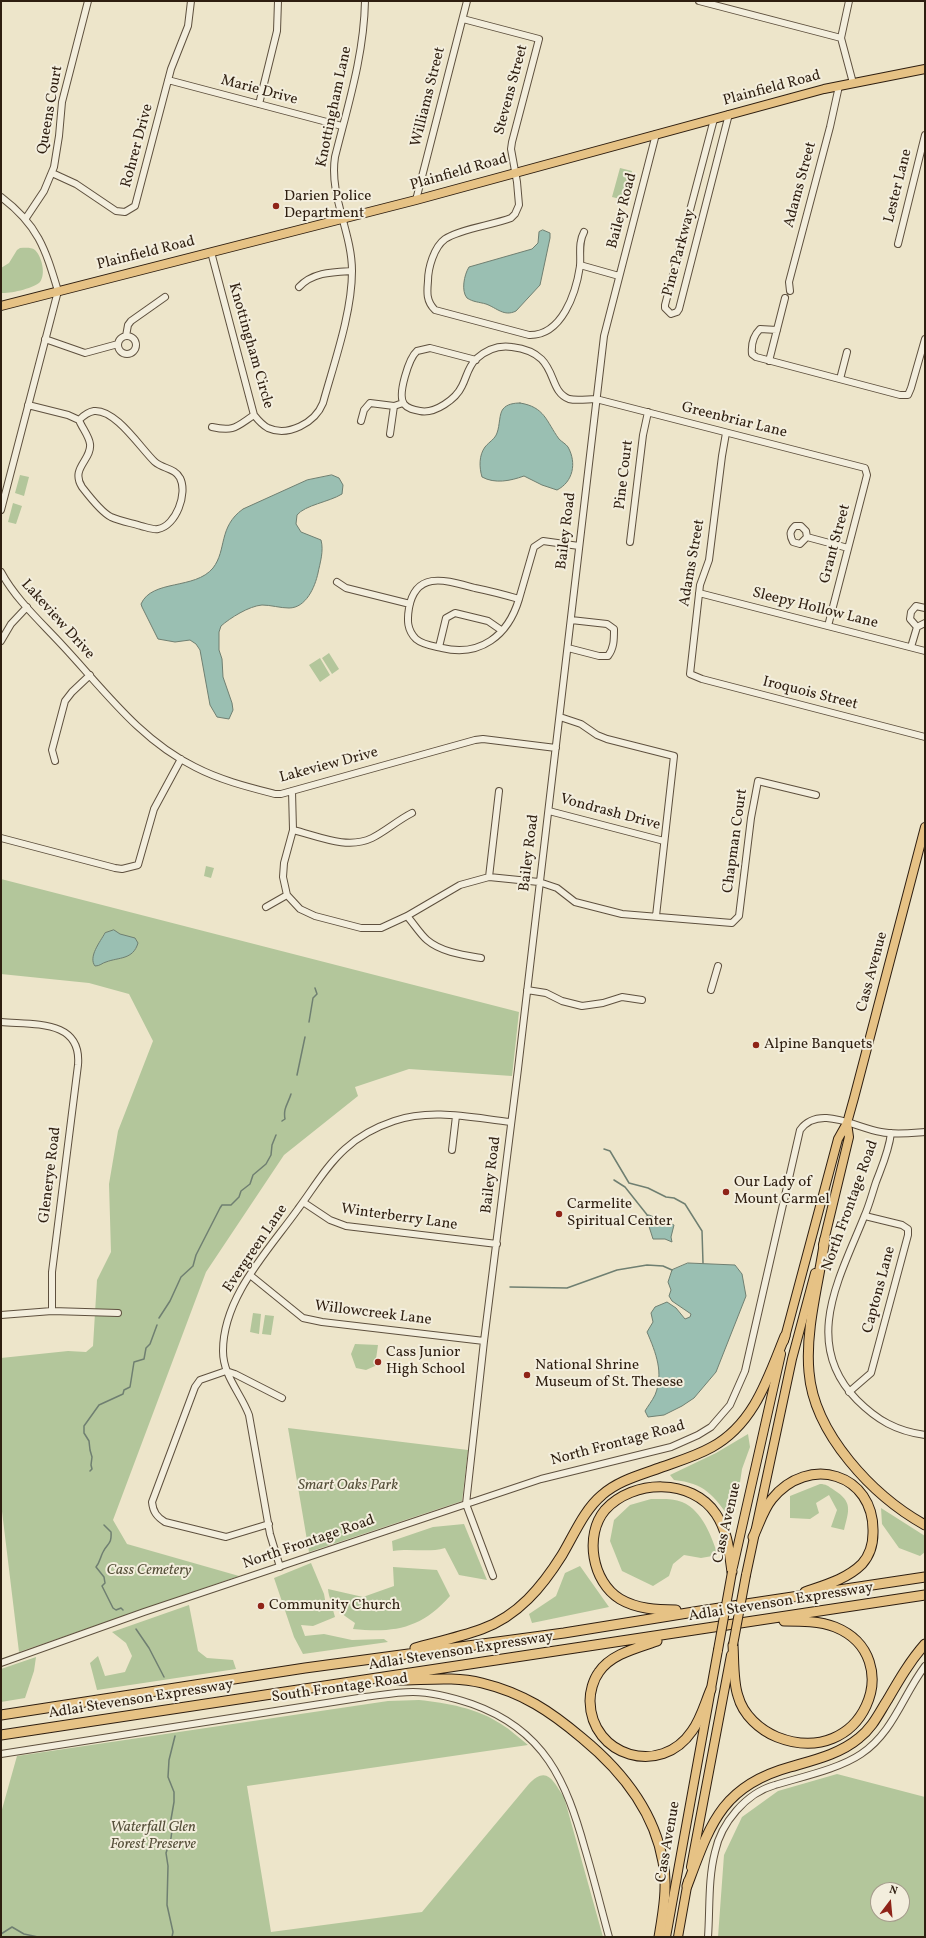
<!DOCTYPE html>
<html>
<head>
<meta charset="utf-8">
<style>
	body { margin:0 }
	#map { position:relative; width:926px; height:1938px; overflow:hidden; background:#ede5ca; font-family:Vollkorn,serif }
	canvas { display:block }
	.frame { position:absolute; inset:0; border:2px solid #2e1e10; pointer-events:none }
	.north { position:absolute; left:870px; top:1882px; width:40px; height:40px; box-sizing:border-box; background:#f3eedd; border:1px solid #a49b8b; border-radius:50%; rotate:16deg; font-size:11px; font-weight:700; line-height:16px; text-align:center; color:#2e1e10 }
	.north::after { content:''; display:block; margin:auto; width:14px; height:18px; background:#8f2418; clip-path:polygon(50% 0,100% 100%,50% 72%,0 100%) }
</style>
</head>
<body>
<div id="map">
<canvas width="926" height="1938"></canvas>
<div class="frame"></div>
<div class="north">N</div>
</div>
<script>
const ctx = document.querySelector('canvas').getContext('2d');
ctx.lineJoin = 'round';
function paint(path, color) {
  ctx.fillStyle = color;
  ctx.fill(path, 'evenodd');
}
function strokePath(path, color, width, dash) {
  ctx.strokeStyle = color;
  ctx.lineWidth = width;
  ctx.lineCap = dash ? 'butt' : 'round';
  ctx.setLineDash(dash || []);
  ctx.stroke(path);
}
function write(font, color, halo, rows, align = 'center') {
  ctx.font = font + ' Vollkorn,serif';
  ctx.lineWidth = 4;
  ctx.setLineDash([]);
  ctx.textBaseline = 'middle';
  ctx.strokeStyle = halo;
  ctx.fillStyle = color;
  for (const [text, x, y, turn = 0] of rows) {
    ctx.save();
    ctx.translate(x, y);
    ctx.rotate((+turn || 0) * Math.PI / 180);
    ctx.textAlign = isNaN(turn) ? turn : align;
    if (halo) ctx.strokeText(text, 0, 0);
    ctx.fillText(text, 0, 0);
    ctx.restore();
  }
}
paint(new Path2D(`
	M620,168L632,171L625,200L612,197Z
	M20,248C25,248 31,247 35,250C42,257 46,274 40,282C35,288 9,294 1,293V268L9,263L17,250Z
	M20,475L29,477L24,496L15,493Z
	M13,503L22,506L16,524L8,522Z
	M329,653L339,669L332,674L322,658Z
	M320,658L330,675L320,682L309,665Z
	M206,866L214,868L211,878L204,876Z
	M1,879L519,1012L512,1076L409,1069L355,1087L358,1096L284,1155L206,1272L113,1520L127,1544L239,1576L19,1652L1,1503V1358L68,1351L86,1352L93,1346L97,1280L111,1252L109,1184L118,1131L153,1041L129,994L89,983L1,974Z
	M253,1313L261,1314L259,1334L250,1332Z
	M265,1315L274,1316L271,1335L262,1334Z
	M355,1344L378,1345L375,1366L366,1370L356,1368L351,1354Z
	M288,1428L468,1450L462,1501L309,1552Z
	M748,1434L750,1447L742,1469L739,1489L735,1495L730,1519C714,1495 704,1483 674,1480L670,1475L716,1453Z
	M820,1484C826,1484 828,1486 834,1490C853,1502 849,1510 844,1530L831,1527L837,1510L829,1495L816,1503L819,1513L810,1519L790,1518V1496Z
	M651,1499C660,1499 673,1498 682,1502C703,1511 711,1536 718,1555L701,1558L684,1555L673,1564L669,1576L653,1586L622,1571L610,1541L614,1520L630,1505Z
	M881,1508L925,1536V1552L920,1556L899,1548L882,1524Z
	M464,1524L487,1580L459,1575L445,1548C428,1553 411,1548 393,1551L392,1541L433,1527Z
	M311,1563L324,1594L326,1605L333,1610L335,1617L313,1626L301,1625L305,1636L324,1634L352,1640L384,1639L388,1642L303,1654L294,1637L274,1578Z
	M580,1566L609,1607L532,1623L529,1614L556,1596L565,1573Z
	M393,1567L437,1570L450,1596C421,1629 394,1633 353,1629L355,1623C340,1612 330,1608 328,1589L363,1597L394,1586Z
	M189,1605L198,1651L207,1658L233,1660L236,1669L97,1690L90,1663L98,1656L105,1676L125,1672L132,1656L126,1643L112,1632Z
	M36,1657L34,1671L25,1698L1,1702V1669Z
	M419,1700C447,1703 477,1708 501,1724C511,1730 519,1738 528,1745L247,1786L271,1932L422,1912L528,1785C547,1764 553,1781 564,1797L603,1937H1V1813L17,1756L388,1701Z
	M837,1774L925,1797V1937H718L724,1855L742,1817L778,1791ZM878,1890H902V1914H878Z`), '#b3c69b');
const water = new Path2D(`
	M543,230L550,233V238L540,285L516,311C504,317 497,308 486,304C479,302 473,302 467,298C461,291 464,275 469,267L532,249L538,243L539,232Z
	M520,403C545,407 546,421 559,439C562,442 566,444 568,447C577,463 573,482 557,490L542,485L524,476C510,481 495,484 482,477C479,467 479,455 485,447C489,442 495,439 497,433C500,425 499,414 503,409C507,404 514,403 520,403Z
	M332,475L339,478L343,485L342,494C329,502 305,505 297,515L296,524L301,532L321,540C324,551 320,563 318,573C315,587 306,608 289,608C280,608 271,605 262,605C249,606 230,618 221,626L219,632V650L222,659L223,677L232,703L233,710L229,719L217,717L210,705L200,650L196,644L190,640L175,642L158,639L142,607L141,604C152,579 195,590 213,568C227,550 218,527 243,509L307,480Z
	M114,930L120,934L135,938L138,943C133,960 119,957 106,962C102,963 100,966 95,966C88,957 100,942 105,933Z
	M649,1215L674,1225L671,1237L672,1242L665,1239H653L646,1217Z
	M688,1263L735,1265L742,1274L746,1296L716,1372L694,1398L682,1406L664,1415L648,1417L645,1411C648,1406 652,1401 655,1395C664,1373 656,1353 647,1332L653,1322L651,1313L655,1307L667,1302L676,1308L685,1319L690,1317L691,1314L672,1301L669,1296L671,1290L668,1282L672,1270Z`);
paint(water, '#9abfb2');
strokePath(water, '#6f7f71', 1);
strokePath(new Path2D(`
	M309,1022L313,998L317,994L315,988
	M297,1075L305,1037
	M282,1121L285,1119C283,1108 288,1104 291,1094
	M604,1149L610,1151L629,1183L648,1188L666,1197L674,1198L685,1204L702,1231L703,1263
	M614,1180L625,1187L648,1216
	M510,1287L567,1288L617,1270L647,1265L663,1266L672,1270
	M159,1318L170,1301L181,1277L193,1266L196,1255L220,1208L222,1205H231L239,1197L241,1191L250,1184L253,1175L266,1164L271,1155L272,1145L276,1135
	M90,1471L92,1469L91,1465L92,1457L90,1450L89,1441L84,1433V1426L99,1405L123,1394L124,1390L130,1387L134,1362L144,1359L146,1348L150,1344L157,1325
	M104,1525L111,1532C112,1545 107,1543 103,1552C100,1558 100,1562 96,1567L104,1577L105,1583L102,1586L113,1608L116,1610L121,1608L123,1610
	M136,1629L149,1648L164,1677
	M1,1934L12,1927L24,1934L38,1937
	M172,1937L173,1932L167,1905L168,1866L166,1853L171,1838L172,1830L170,1825L174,1802V1792L168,1777L169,1760L175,1736`), '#6f7f71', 1.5);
const minor = new Path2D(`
	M699,1L841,38
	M849,1L841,38L853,83
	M463,19L539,39L512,142L511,149L517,182L519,205L515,214L511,218C493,225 460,229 445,239C434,247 428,268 428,281C427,292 426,301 435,310L529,335C562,336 576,293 580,266C581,254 578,243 584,232
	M168,80L342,126
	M259,104L277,31L278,1
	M714,119L665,305V308L671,314L677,312L679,309L729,114
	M52,173L76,184L116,211L125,212L135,206L171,69L188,26L191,1
	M1,197C38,225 45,248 58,291L1,510
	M416,200L467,1
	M26,218L44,191L54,167L59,136L62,102L88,1
	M898,244L925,135
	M211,252L254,415C258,420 262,425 268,428C288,437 315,423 323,403C334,363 352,313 352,271C352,232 329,196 335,157C348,105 364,55 365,1
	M580,265L619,276
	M299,287C313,272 333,272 352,271
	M790,291L789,282L830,127L839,86
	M777,330L760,329C754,335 751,344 752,354L756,357L900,395H908L911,388L925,339
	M118 345a9 9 0 1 1 18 0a9 9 0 1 1-18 0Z
	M126,336L128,325L131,321L165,297
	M45,339L85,353L118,344
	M476,360L430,348L417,351C409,358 397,395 404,404C408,409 414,410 420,411C435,414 456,399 462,386C467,376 468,367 476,359C486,350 499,345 512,347C561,353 545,390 569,399C577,401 588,399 596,399L865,468L867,475L865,483L828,626
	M769,361L785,298
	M840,379L847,352
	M28,405L68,415L79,420C83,416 88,412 94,411C116,409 141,449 155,462C163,469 175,468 180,478C188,493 176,526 158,529C153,530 146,527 141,526C131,523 120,521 111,517C101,512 89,496 82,487C70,468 92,460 90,444C89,436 82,428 79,420
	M361,421L364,410L370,403L394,406L403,403
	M212,427C234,432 236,427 254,415
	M726,433L722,456L709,560L700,585L690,674L702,679L925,737
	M390,434L394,406
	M807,537L800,544L793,542C789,534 790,531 795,526H801L806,531L807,537L848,548
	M630,542L643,435L648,412
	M1,572C16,600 42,623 63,646C104,690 140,740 195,767C220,780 248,787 275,794H281L475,740L483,739L556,748
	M337,582L346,588L410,604
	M699,593L925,651
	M519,599C508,636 480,657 442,648C433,646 423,645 416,639C407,630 407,620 409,608C416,569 448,581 475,588C490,591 505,595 519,599L534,547L543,541L579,546
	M917,627L910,619L911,612L916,606L925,608
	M1,641L11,624L27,607
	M439,647L446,618L455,613L488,621L501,630
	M911,647L917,627L925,623
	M568,648L599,656H608C614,648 614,640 614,629L607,624L571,620
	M560,717L581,724L597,735L607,739L674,756L656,916
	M55,761L52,750L65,701L72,692L90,675
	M292,791L293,830L284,863L283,877L287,895L300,909L315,916L361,928H381L407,916L460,885L489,877L539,882L557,888L575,902L622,914L732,923L739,916L751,818L758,781L816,795
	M549,811L664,841
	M293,830C318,836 347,850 372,838C386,831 398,820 412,813
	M1,838L115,868L122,869L138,865L154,809L181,759
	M489,877L499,791
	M266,907L287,895
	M407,916C414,924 420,934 427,940C441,952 463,955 481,958
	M527,990L546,993L562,1001L582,1006L603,1003L622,997L642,1000
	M711,990L718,966
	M1,1022C33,1025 82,1019 78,1065L52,1272V1311
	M891,1133C889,1151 882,1166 876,1182C872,1194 869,1206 864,1217C840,1277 801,1343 857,1400C877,1420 896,1431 925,1435
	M452,1150L456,1116
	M303,1202L330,1220L346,1226L497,1244
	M250,1275L303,1318L322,1322L484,1341
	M1,1315L52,1311L118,1313
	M849,1392L871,1373L908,1235V1229L902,1225L865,1216
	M269,1524L226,1537L165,1522C157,1517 153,1512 152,1502L195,1387L200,1380L226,1371L235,1374L282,1398
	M280,1567L270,1534L249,1415C241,1393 223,1376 223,1351C223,1297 268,1251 298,1209C313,1189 326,1166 345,1149C359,1136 376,1127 394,1121C432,1108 473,1118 511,1122
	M493,1576L466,1504L484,1341L518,1069L604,336L656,134
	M1,1663L144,1612L541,1479L671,1447L698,1435L711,1427L730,1405L745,1371L800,1130C819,1104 856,1128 881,1132C895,1135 911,1133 925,1132
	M1,1754L365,1697C381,1695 397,1692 413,1692C433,1692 454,1698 472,1704C545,1730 566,1781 585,1849C594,1879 601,1908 609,1937
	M708,1937C710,1909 708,1879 715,1852C721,1823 746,1793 775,1785C801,1777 839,1769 861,1754C893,1733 903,1695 925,1666`);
const major = new Path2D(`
	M1,306L416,200L824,89L925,69
	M823,1245L849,1137L847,1123
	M784,1341L838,1139L847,1123L854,1098L925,827
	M733,1567L781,1354
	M746,1575L792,1359L815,1273
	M691,1867L731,1655
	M666,1937L718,1650
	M678,1937L688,1881`);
const highway = new Path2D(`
	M825,1239C819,1282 805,1329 809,1372C814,1434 873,1496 925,1525
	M753,1537C759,1525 763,1510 772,1499C808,1454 875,1473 873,1533C873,1544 870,1555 862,1564C847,1579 825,1585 805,1592
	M676,1610C657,1610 637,1609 620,1599C592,1582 584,1535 605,1510C633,1479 692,1478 716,1514C728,1532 729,1551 732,1572
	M657,1641C637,1648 611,1654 599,1672C593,1680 590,1692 590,1701C591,1757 661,1777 692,1731C701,1719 705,1703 711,1689
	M733,1645C734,1660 733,1682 738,1696C743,1715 760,1730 777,1737C863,1771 909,1657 835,1627C820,1621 801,1621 784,1621
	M415,1648C437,1642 460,1637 482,1629C518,1616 542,1587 562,1555C574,1535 584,1510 602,1495C619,1480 641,1475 662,1467C679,1461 696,1456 712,1447C754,1424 768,1378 785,1336
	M397,1680C426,1680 454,1676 482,1683C523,1693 550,1711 582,1738C621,1770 654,1810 663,1862C668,1886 663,1913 659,1937
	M1,1715L305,1668L564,1633L700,1611L925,1577
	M1,1735L925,1595
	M687,1886C710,1825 721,1786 790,1767C814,1760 840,1754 859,1738C873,1727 879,1713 888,1699C899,1680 910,1661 925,1644`);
strokePath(minor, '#5e503e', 8);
strokePath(major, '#2e1e10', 10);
strokePath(highway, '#2e1e10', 11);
strokePath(minor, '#f3eedd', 6);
strokePath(major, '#e6c285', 8);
strokePath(highway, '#e6c285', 9);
const majorBridge = new Path2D(`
	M733,1645L746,1575
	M718,1650L732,1572`);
strokePath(majorBridge, '#2e1e10', 10, []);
strokePath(majorBridge, '#e6c285', 8);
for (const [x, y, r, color] of [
	[276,206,4,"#8f2418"],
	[756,1045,4,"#8f2418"],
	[726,1192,4,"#8f2418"],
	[559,1214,4,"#8f2418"],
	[378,1362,4,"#8f2418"],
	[527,1375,4,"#8f2418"],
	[261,1606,4,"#8f2418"]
]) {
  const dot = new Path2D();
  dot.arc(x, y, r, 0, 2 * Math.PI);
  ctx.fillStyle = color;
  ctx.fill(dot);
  strokePath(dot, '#f3eedd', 1.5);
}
write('15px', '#2e1e10', '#f3eedd', [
	["Plainfield Road",772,89,-15],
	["Stevens Street",512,90,-75],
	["Marie Drive",259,91,15],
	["Williams Street",429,97,-76],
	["Knottingham Lane",335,107,-78],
	["Queens Court",51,110,-80],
	["Rohrer Drive",138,146,-75],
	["Plainfield Road",459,173,-16],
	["Adams Street",801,185,-75],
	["Lester Lane",899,186,-76],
	["Bailey Road",623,211,-75],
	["Pine Parkway",680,253,-75],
	["Plainfield Road",146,254,-14],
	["Knottingham Circle",250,346,74],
	["Greenbriar Lane",734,421,14],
	["Pine Court",625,475,-83],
	["Bailey Road",567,531,-83],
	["Grant Street",836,544,-75],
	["Adams Street",693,563,-80],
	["Sleepy Hollow Lane",815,609,14],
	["Lakeview Drive",57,620,48],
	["Iroquois Street",810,694,14],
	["Lakeview Drive",329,766,-15],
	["Vondrash Drive",610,813,15],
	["Chapman Court",736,841,-82],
	["Bailey Road",530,853,-83],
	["Cass Avenue",873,972,-75],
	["Glenerye Road",51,1175,-83],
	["Bailey Road",492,1175,-83],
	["North Frontage Road",851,1206,-70],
	["Winterberry Lane",399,1218,8],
	["Evergreen Lane",256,1249,-56],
	["Captons Lane",880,1290,-75],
	["Willowcreek Lane",373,1314,7],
	["North Frontage Road",618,1444,-15],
	["Cass Avenue",728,1523,-77],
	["North Frontage Road",309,1543,-19],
	["Adlai Stevenson Expressway",781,1603,-9],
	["Adlai Stevenson Expressway",461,1652,-9],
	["South Frontage Road",340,1689,-8],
	["Adlai Stevenson Expressway",141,1700,-9],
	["Cass Avenue",669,1842,-80]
]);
write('15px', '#2e1e10', '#f3eedd', [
	["Darien Police",284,197],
	["Department",284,214],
	["Alpine Banquets",764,1045],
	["Our Lady of",734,1183],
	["Mount Carmel",734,1200],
	["Carmelite",567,1205],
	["Spiritual Center",567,1222],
	["Cass Junior",386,1353],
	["High School",386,1370],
	["National Shrine",535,1366],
	["Museum of St. Thesese",535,1383],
	["Community Church",269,1606]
], 'left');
write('italic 15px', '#56503a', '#f3eedd', [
	["Smart Oaks Park",348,1486],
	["Cass Cemetery",149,1571],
	["Waterfall Glen",153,1828],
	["Forest Preserve",153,1845]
]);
</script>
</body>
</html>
